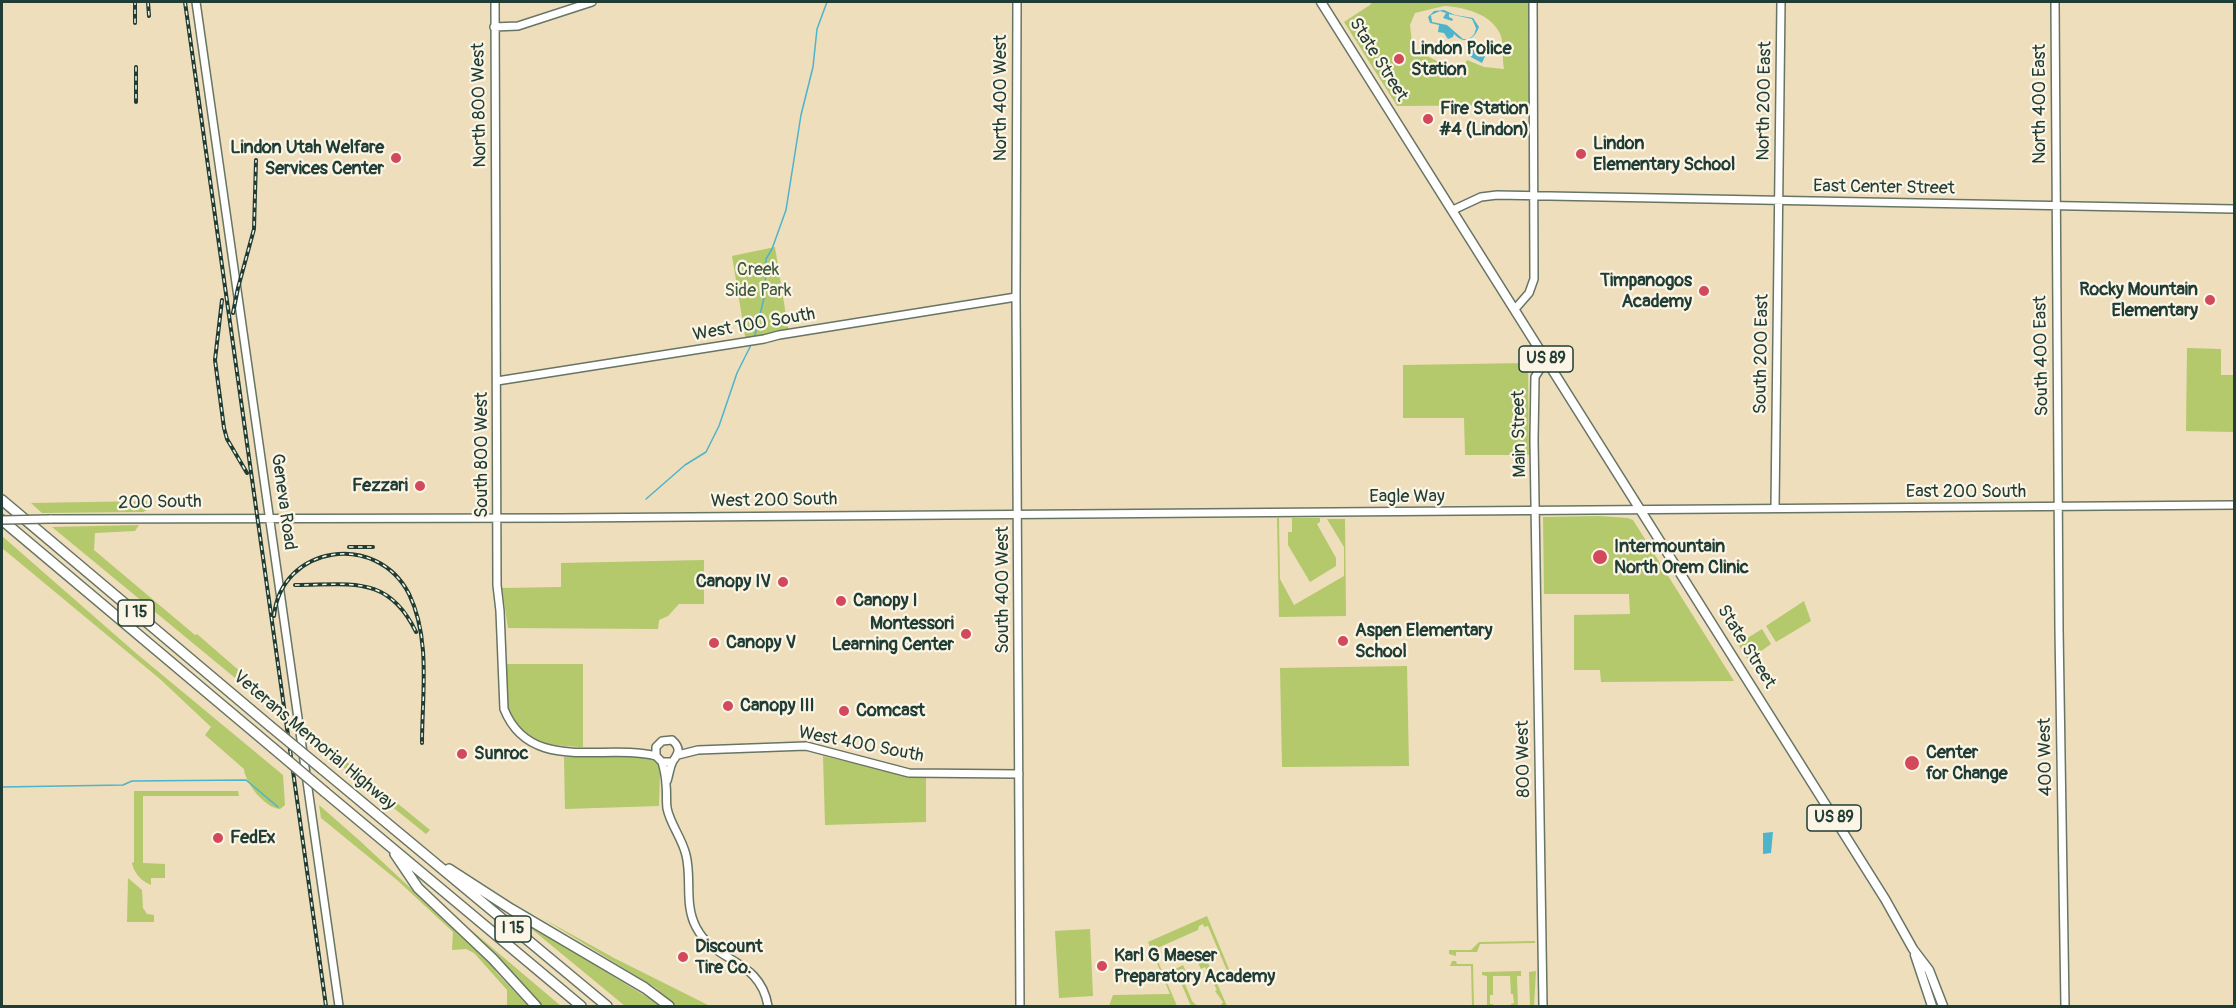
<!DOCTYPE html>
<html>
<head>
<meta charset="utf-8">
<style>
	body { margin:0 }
	#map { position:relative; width:2236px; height:1008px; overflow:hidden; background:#eedebc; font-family:Pangolin,sans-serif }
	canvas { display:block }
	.frame { position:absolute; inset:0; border:3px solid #1f3d34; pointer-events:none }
</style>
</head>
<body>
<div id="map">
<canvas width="2236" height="1008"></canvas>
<div class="frame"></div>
</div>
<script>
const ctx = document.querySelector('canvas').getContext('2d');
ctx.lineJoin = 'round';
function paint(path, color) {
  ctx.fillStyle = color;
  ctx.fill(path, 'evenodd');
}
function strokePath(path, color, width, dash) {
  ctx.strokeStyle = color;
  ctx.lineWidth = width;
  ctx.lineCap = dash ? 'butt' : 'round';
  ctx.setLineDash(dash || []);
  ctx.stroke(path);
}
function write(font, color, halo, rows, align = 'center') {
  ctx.font = font + ' Pangolin,sans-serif';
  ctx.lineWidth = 4.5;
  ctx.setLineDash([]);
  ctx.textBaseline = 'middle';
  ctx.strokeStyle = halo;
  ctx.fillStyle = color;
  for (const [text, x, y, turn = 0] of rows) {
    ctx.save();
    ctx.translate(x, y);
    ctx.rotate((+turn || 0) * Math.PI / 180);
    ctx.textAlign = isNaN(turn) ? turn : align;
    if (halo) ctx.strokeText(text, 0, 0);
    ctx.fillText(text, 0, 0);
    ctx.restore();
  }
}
paint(new Path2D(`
	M1372,2H1533L1534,105L1397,106L1344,22L1370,5ZM1444,6C1464,7 1493,14 1501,36C1504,46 1502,59 1504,69L1484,67L1467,60L1462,70L1457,68L1455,70L1419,52L1412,43L1410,25L1415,13Z
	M775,247L789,334L746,342L732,256Z
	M2187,348L2221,349V375H2234V432L2186,431Z
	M1528,363L1529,455H1465L1464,418H1403V365Z
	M147,501V510L143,512L42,513L31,503Z
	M1599,516L1628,518L1633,520L1734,681L1601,682L1600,670H1574V615L1630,614L1629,594H1544L1543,517Z
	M1277,518H1279L1280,579L1294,605L1344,576V547L1327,519H1345L1346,616L1279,617Z
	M1292,518H1320V522L1317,524L1336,558V566L1310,582L1288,545V532H1292Z
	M139,525L135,531L95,533L94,550L195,635L197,634L272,699L274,710L52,527Z
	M2,536L137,654L283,775L285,805L280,809C265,808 245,783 244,769L205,735L211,727L160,679L2,548Z
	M704,560V604H679L668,616L659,620L658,629L508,628L502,588L561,587V563Z
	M1804,601L1811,621L1776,642L1766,626Z
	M1762,629L1771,644L1748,660L1738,644Z
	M507,664H583V747C548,746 511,742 506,697C505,686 507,675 507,664Z
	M1407,666L1409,766L1282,767L1280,668Z
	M313,734L430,830L426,834L313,743Z
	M634,755L653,758L659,766L660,773L659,806L565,809L564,757Z
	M823,756L908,776L926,778V822L825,825Z
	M134,791H238L239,796H143V863L165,864V878H151V885C141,881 134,873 132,863L134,862Z
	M319,805L359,840L493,965L496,972L528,1006H507V990L474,953L466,949L452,950L453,932L397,880L321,818Z
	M128,878L142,890L143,908L147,914L154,915V922H127Z
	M1207,916L1234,981L1227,983L1231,980L1208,926L1204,927L1203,924L1199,926L1198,930L1153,950L1177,1006H1109L1113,995L1170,994L1148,942Z
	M517,917L650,999L659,1006H625Z
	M542,918L614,958L710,1006H674L656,988Z
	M464,924L561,1006H542L521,982L463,925Z
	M1090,929L1093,996L1059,998L1055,931Z
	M1535,941V943L1480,944L1477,952H1456V956L1449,954V950H1471L1479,942Z
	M1205,956L1227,1006L1221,1005L1223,1002L1215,991L1217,990L1205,967L1201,969L1196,959Z
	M1452,961H1456L1457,964H1473L1474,1006H1472L1471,966H1450Z
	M1183,965L1187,974L1182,977L1192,1001L1196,1005L1194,1006H1191L1175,969Z
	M1521,971V976H1517L1518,1006H1511V1004L1514,1003L1513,994H1511L1510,976H1493V995H1490V1004H1493V1006H1487V976L1482,975V972Z
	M1536,971L1534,1006H1530L1529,972Z`), '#b4c86c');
paint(new Path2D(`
	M1444,10L1455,15L1473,18L1479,27C1474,40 1464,45 1454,34L1453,37L1448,39L1444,33L1438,32L1439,25L1430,23L1428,17L1434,11ZM1440,11L1446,13L1443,18L1452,21L1453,19L1449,17V14L1472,19L1476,28C1475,36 1470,40 1463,39L1447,25L1432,22L1431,15Z
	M1473,48L1486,54L1482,63L1469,56Z
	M1773,832L1771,853L1763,854V833Z`), '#4db4cb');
strokePath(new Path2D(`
	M754,339L765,294L766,259L772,249L786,210L801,115L813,67L817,29L827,2
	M646,499L685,465L706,452L719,426L737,373L752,343
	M2,787L123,785L132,781L246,780L278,807`), '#4db4cb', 1.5);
const secondary = new Path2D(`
	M196,2L339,1006
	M495,2L497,585L500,611L504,709C530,774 603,743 656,756
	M1017,2L1016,297L1020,1006
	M2055,2L2059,629L2065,1006
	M494,27L518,26L592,2
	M1453,210L1481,197L1497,195L2234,209
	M1515,309L1529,293L1534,279L1533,2
	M497,381L764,339L779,335L1016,297
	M1775,508L1781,2
	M50,519L562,518L2234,505
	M678,755L698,750L806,746L909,773L1019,774
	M662,762C664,769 666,777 666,785C667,792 666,800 667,808C670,824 682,838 686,855C692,879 684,904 696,927C715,964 760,958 768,1006
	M667,781C669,775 670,766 673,761C679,753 681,748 672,740L662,741L656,747V756L662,762H672
	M1543,1006L1534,440L1535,377L1540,369L1549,363`);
const primary = new Path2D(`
	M1321,2L1885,899L1913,949L1929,970L1943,1006
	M1915,955L1932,1006`);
const highway = new Path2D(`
	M2,500L270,726
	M2,520L273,748
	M322,769L607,1006
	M325,792L581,1006
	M395,854L418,888L493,959L536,1006
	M449,869L511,909L645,988L669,1006`);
strokePath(secondary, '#677564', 10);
strokePath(primary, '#677564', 11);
strokePath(highway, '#677564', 12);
strokePath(secondary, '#fff', 7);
strokePath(primary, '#fff', 8);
strokePath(highway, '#fff', 9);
const rail = new Path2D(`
	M148,2L149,16
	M185,2L326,1006
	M135,23V2
	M136,67V102
	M222,300L215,360L224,428L227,439L247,473
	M233,313L238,288L254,229L256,160
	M349,547H373
	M295,585C350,585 388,574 416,632
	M274,616C281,545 377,531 409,594C431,639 422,695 422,743`);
strokePath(rail, '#1f3d34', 4);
strokePath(rail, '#fcf5e5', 1.5, [4.5]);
const secondaryBridge = new Path2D(`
	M2,520L50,519`);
const highwayBridge = new Path2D(`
	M270,726L322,769
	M273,748L325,792`);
strokePath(secondaryBridge, '#677564', 10, []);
strokePath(highwayBridge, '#677564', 12, []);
strokePath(secondaryBridge, '#fff', 7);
strokePath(highwayBridge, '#fff', 9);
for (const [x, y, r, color] of [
	[1399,59,6,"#d1495b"],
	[1428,119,6,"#d1495b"],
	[1581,154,6,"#d1495b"],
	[396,158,6,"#d1495b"],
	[1704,291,6,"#d1495b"],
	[2210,300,6,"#d1495b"],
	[420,486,6,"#d1495b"],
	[1600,557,8,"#d1495b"],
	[783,582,6,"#d1495b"],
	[841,601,6,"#d1495b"],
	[966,634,6,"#d1495b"],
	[1343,641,6,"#d1495b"],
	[714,643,6,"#d1495b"],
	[728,706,6,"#d1495b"],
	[844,711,6,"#d1495b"],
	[462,754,6,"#d1495b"],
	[1912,763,8,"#d1495b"],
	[218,838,6,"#d1495b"],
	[683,957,6,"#d1495b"],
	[1102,966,6,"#d1495b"]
]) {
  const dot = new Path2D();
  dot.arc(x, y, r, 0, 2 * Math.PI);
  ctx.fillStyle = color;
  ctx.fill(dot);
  strokePath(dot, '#fcf5e5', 2);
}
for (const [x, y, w] of [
	[1546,359,54],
	[136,613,36],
	[1834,818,54],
	[513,929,36]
]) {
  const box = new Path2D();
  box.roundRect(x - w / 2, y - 13, w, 26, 4.5);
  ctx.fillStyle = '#fcf5e5';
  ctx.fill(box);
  strokePath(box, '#1f3d34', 1.5);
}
write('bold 16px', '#1f3d34', null, [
	["US 89",1546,359],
	["I 15",136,613],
	["US 89",1834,818],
	["I 15",513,929]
]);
write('bold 18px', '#1f3d34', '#fcf5e5', [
	["Lindon Police",1411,49],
	["Station",1411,70],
	["Fire Station",1440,109],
	["#4 (Lindon)",1440,130],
	["Lindon",1593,144],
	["Elementary School",1593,165],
	["Lindon Utah Welfare",384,148,"right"],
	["Services Center",384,169,"right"],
	["Timpanogos",1692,281,"right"],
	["Academy",1692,302,"right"],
	["Rocky Mountain",2198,290,"right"],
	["Elementary",2198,311,"right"],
	["Fezzari",408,486,"right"],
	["Intermountain",1614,547],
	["North Orem Clinic",1614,568],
	["Canopy IV",771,582,"right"],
	["Canopy I",853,601],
	["Montessori",954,624,"right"],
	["Learning Center",954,645,"right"],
	["Aspen Elementary",1355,631],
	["School",1355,652],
	["Canopy V",726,643],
	["Canopy III",740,706],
	["Comcast",856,711],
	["Center",1926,753],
	["for Change",1926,774],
	["Sunroc",474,754],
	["FedEx",230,838],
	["Discount",695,947],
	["Tire Co.",695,968],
	["Karl G Maeser",1114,956],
	["Preparatory Academy",1114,977]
], 'left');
write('18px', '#1f3d34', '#fcf5e5', [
	["State Street",1378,60,58],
	["North 400 West",1001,98,-90],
	["North 200 East",1765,101,-89],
	["North 400 East",2040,104,-90],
	["North 800 West",480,105,-91],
	["East Center Street",1884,188,1],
	["West 100 South",754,325,-10],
	["South 200 East",1762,354,-89],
	["South 400 East",2042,356,-91],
	["Main Street",1520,434,-91],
	["South 800 West",482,455,-90],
	["East 200 South",1966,492],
	["Eagle Way",1407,497],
	["West 200 South",774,501,-1],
	["Geneva Road",283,502,82],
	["200 South",160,503,-1],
	["South 400 West",1003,590,-90],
	["State Street",1746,647,58],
	["Veterans Memorial Highway",314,741,40],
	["West 400 South",861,745,11],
	["400 West",2046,757,-91],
	["800 West",1524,759,-91]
]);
write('18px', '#3d593f', '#fcf5e5', [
	["Creek",758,270],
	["Side Park",758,291]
]);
</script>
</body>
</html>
